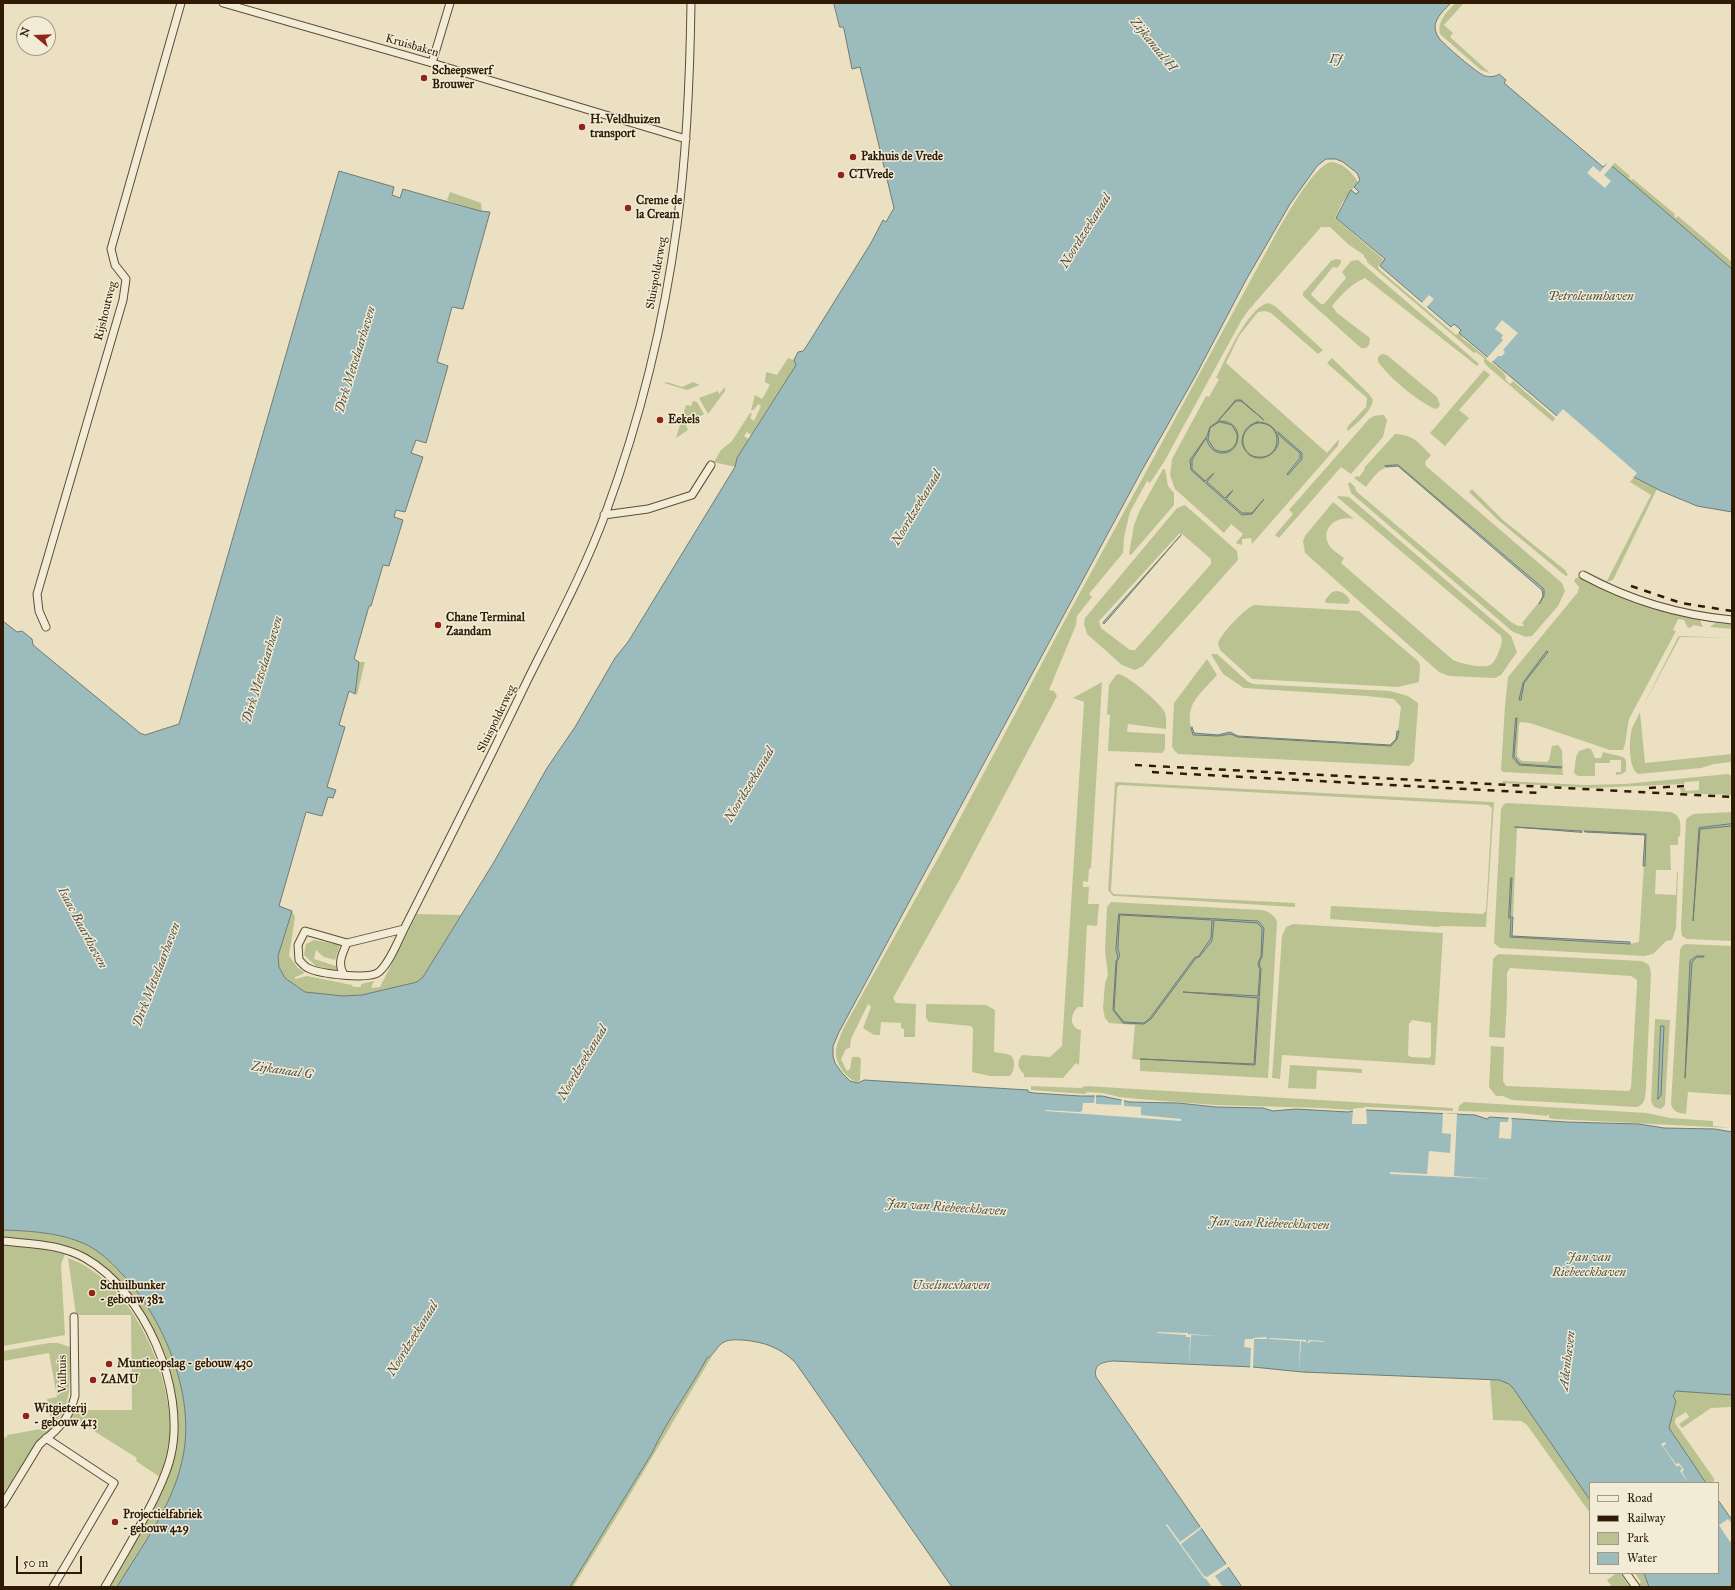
<!DOCTYPE html>
<html>
<head>
<meta charset="utf-8">
<style>
	body { margin:0 }
	#map { position:relative; width:1735px; height:1590px; overflow:hidden; background:#ebe1c2; font-family:"IM FELL Great Primer",serif }
	canvas { display:block }
	.frame { position:absolute; inset:0; border:4px solid #2f1b05; pointer-events:none }
	.legend { position:absolute; left:1589px; top:1482px; width:130px; height:92px; box-sizing:border-box; background:#f2ecd7; border:1px solid #a49883; margin:0; padding:5px 7px; list-style:none; font-size:12px; color:#2f1b05 }
	.legend li { display:flex; align-items:center; gap:8px; height:20px }
	.legend b { width:20px; border:1px solid #a49883 }
	.north { position:absolute; left:16px; top:16px; width:40px; height:40px; box-sizing:border-box; background:#f2ecd7; border:1px solid #a49883; border-radius:50%; rotate:289deg; font-size:11px; font-weight:700; line-height:16px; text-align:center; color:#2f1b05 }
	.north::after { content:''; display:block; margin:auto; width:14px; height:18px; background:#8f2418; clip-path:polygon(50% 0,100% 100%,50% 72%,0 100%) }
	.scale { position:absolute; left:16px; top:1556px; width:66px; height:18px; box-sizing:border-box; border:2px solid #2f1b05; border-top:0; padding-left:5px; font-size:12px; line-height:14px; white-space:nowrap; color:#2f1b05; -webkit-text-stroke:3px #f2ecd7; paint-order:stroke }
</style>
</head>
<body>
<div id="map">
<canvas width="1735" height="1590"></canvas>
<div class="frame"></div>
<ul class="legend">
<li><b style="height:5px;background:#f2ecd7"></b>Road</li>
<li><b style="height:5px;background:#2f1b05"></b>Railway</li>
<li><b style="height:11px;background:#bac292"></b>Park</li>
<li><b style="height:11px;background:#9bbbbc"></b>Water</li>
</ul>
<div class="north">N</div>
<div class="scale">50 m</div>
</div>
<script>
const ctx = document.querySelector('canvas').getContext('2d');
ctx.lineJoin = 'round';
function paint(path, color) {
  ctx.fillStyle = color;
  ctx.fill(path, 'evenodd');
}
function strokePath(path, color, width, dash) {
  ctx.strokeStyle = color;
  ctx.lineWidth = width;
  ctx.lineCap = dash ? 'butt' : 'round';
  ctx.setLineDash(dash || []);
  ctx.stroke(path);
}
function write(font, color, halo, rows, align = 'center') {
  ctx.font = font + ' "IM FELL Great Primer",serif';
  ctx.lineWidth = 3;
  ctx.setLineDash([]);
  ctx.textBaseline = 'middle';
  ctx.strokeStyle = halo;
  ctx.fillStyle = color;
  for (const [text, x, y, turn = 0] of rows) {
    ctx.save();
    ctx.translate(x, y);
    ctx.rotate((+turn || 0) * Math.PI / 180);
    ctx.textAlign = isNaN(turn) ? turn : align;
    if (halo) ctx.strokeText(text, 0, 0);
    ctx.fillText(text, 0, 0);
    ctx.restore();
  }
}
paint(new Path2D(`
	M1456,3H1464L1444,25L1453,33L1450,37L1490,73L1481,70L1440,34C1437,21 1447,11 1456,3Z
	M1330,162C1342,162 1352,172 1358,182L1342,203L1335,218L1384,260L1378,267L1380,270L1456,335L1459,333L1463,339L1470,344L1504,373L1506,377L1505,379L1510,384L1513,381L1555,418L1553,422L1488,367L1484,362V358L1476,352L1474,353L1367,262V260L1364,257V255L1349,245L1330,227H1321L1247,312L1241,321L1164,462L1150,483L1147,481L1130,512L1124,537L1123,553L1089,594L1092,597L1077,616L1076,625L1049,690L1054,691L1057,696L961,877L893,998L896,1003L916,1004L915,1037H904V1029L901,1028V1023L881,1022L880,1035H874L863,1028L871,1007L868,1004L851,1039L850,1048L846,1049L841,1059L847,1071L850,1069L852,1057H859L861,1059L860,1080L858,1082C846,1080 834,1062 836,1050C837,1043 841,1035 843,1029L952,833L1059,631L1272,241C1282,223 1312,168 1330,162Z
	M1615,163L1630,176L1629,178L1631,180L1633,179L1675,214L1674,216L1676,218L1678,216L1732,262V269L1612,166Z
	M450,192L481,203L482,212L449,201L447,200Z
	M1336,259L1341,260V263L1337,268L1333,267L1311,294L1312,296L1321,304H1324L1346,278L1342,272L1351,261L1358,260L1470,356L1479,364L1477,366L1365,278C1351,284 1342,294 1332,306L1337,313L1370,338L1369,345L1366,348H1361L1303,296V293L1331,261Z
	M1268,303L1275,306L1323,350L1318,354L1271,313L1266,311L1258,312L1239,336L1226,363L1327,453L1339,439L1338,446L1335,449L1252,544L1251,538L1242,539V545L1236,543L1243,534L1231,524L1224,533L1175,489L1170,475L1172,459L1206,396L1209,397L1219,379L1216,378C1225,360 1248,307 1268,303Z
	M1382,354L1387,355L1437,397L1440,405L1438,408L1435,409C1417,401 1390,378 1378,362V357Z
	M788,358L794,360L796,365L751,435L747,432L744,436L749,439L737,458L735,467L714,462L721,450L732,441L750,413L752,414L750,418L754,421L761,406L758,404L754,410H751L755,395L762,399L770,385L765,382L766,372L777,375Z
	M1332,358L1369,394L1373,400C1372,411 1356,424 1348,431L1347,429L1348,426L1366,407L1367,398L1329,365L1327,363Z
	M1484,370L1490,375L1459,410L1469,418L1445,446L1430,433Z
	M667,382L682,387L693,382L700,385L687,390L664,383Z
	M725,387V391L708,414L699,398L718,391L719,394Z
	M693,401L697,402L704,414L686,425L688,430L676,438L686,405L691,406Z
	M1380,415H1384L1387,420L1383,437L1351,474L1341,467L1279,538L1275,535L1293,514L1289,510L1369,419L1374,416Z
	M1395,434C1415,435 1417,442 1431,455L1425,462L1426,466L1562,583L1565,591L1558,606L1532,636L1526,637L1513,632L1351,493L1348,484L1350,482L1355,487L1356,491L1511,622L1518,626H1524L1522,623L1544,596V589L1398,465C1379,467 1377,473 1366,487L1354,478L1357,476L1359,477L1365,469L1364,468Z
	M1163,469H1165L1168,486L1174,493V505L1131,555L1129,554L1134,525L1140,510Z
	M1634,477L1657,489L1613,580L1607,582L1586,571L1607,581L1612,571L1651,495L1630,482Z
	M1472,489L1503,520L1565,570L1568,575L1566,576L1562,573L1498,520L1470,493L1469,492Z
	M1338,496L1349,497L1511,636L1517,652L1501,675L1495,678L1449,676L1439,672L1305,553L1303,541L1305,536L1333,502L1354,519C1339,515 1321,526 1328,543C1331,550 1339,554 1344,558L1341,563L1453,660C1459,663 1484,669 1490,665C1495,662 1497,656 1499,651C1501,646 1503,641 1501,636L1337,497Z
	M1185,505L1237,551L1238,560L1143,666L1135,670L1122,665L1087,634L1084,624L1085,618L1177,508ZM1179,534H1182L1211,559V564L1135,650H1130L1101,628L1099,621Z
	M1579,577C1616,600 1658,612 1700,620L1703,627L1693,625L1692,627L1688,628L1684,620L1678,619L1673,630L1676,631L1629,719C1627,728 1626,745 1623,750H1610L1530,723L1521,722L1519,724L1517,756L1522,761L1547,762L1549,760L1552,746L1558,745L1562,750L1563,775L1503,772L1501,770L1505,706L1508,677L1578,592L1579,587L1574,581L1576,578Z
	M1336,591C1342,591 1348,595 1350,601L1348,604L1326,603L1325,600L1332,592Z
	M1254,605L1359,611L1418,661L1420,665L1419,682L1398,687L1252,679L1220,650L1218,643C1221,634 1244,609 1254,605Z
	M1715,623L1732,624V629L1710,627Z
	M1680,636L1732,638L1680,637L1640,712L1645,763L1732,754V762L1714,764L1701,768L1638,774C1628,768 1629,739 1632,728L1678,637Z
	M1211,654H1217L1247,681L1253,684L1390,691L1408,696L1418,703V706L1414,761L1409,766L1178,754L1174,750L1172,746L1174,703L1207,659L1217,675C1198,697 1183,704 1193,735L1219,736L1230,734L1238,737L1390,746L1397,739L1401,707L1394,699L1367,696L1244,688L1223,674Z
	M359,662H365L357,695L355,694Z
	M1119,674C1128,676 1162,704 1165,713C1167,718 1166,723 1166,729L1128,724L1127,732L1165,734V749L1162,753L1108,751L1110,715L1107,714L1109,685L1116,675Z
	M1102,682L1091,868L1089,869L1088,882L1083,881V887H1089L1088,904H1099L1097,926L1087,925L1083,1007H1078C1070,1014 1069,1028 1081,1030L1079,1065L1076,1063L1063,1078L1024,1077V1074C1017,1068 1017,1062 1022,1055L1050,1057L1062,1046L1084,702L1073,698Z
	M1588,748L1591,749L1595,758H1601L1603,752L1623,757L1626,760V771L1622,774L1616,775V772H1621V760H1610V763H1595V776H1578L1574,773L1576,757L1579,751Z
	M1728,774L1732,776V795L1681,793L1680,788H1685V791L1699,790V781L1685,782L1684,784L1590,788L1502,783L1503,781L1585,785L1625,784Z
	M1116,782L1493,802L1494,803L1486,927L1441,926L1438,927L1330,919L1331,906L1483,914L1486,911L1492,808L1488,805L1119,785L1117,788L1111,891L1114,894L1295,903V907L1116,896H1113L1108,890L1115,783Z
	M1508,803L1671,812C1682,816 1681,826 1680,836L1678,837V845H1670L1671,870H1656L1655,894L1676,895L1677,872H1678L1676,928L1672,940L1666,941L1653,954L1644,956L1500,948L1494,943L1501,809L1504,804ZM1516,828L1646,834L1639,942L1630,944L1510,937L1511,918H1509L1512,878L1510,917H1513L1517,828Z
	M1732,812V941L1687,939L1682,936L1681,928L1686,819L1693,814Z
	M1111,902L1261,910C1268,911 1275,915 1277,922L1268,1078L1140,1071V1060L1132,1059L1135,1025L1109,1023L1105,1018L1103,1008L1105,983L1108,975L1105,951L1107,907Z
	M292,911L295,917L289,956L298,968L304,972L303,974L295,977V979L307,976L352,985L353,987H361V984L374,981L371,988L380,987L417,914L461,915L423,977L417,982L362,995L343,996L305,992L285,978L279,967L278,956Z
	M1293,924L1443,933L1435,1065L1282,1055L1280,1079L1272,1078L1282,936L1286,927ZM1412,1020L1431,1023V1056L1429,1058L1411,1057L1408,1055L1409,1024Z
	M314,940L340,945L335,960L324,957L316,950L314,959L336,966L339,971L316,966L304,955L306,944Z
	M1685,944L1732,946V1095L1688,1092L1686,1114C1679,1113 1673,1112 1671,1104L1680,950L1682,946Z
	M1498,954L1642,961L1649,965L1651,973L1646,1088C1645,1096 1646,1105 1636,1107L1512,1100L1503,1096H1496L1489,1087L1491,1046L1504,1047L1503,1081L1506,1086L1629,1091L1631,1088L1637,985V980L1631,976L1510,968L1507,973V998L1505,1038L1489,1037L1493,959Z
	M926,1004L986,1005L995,1010L994,1052C998,1053 1003,1053 1007,1054C1017,1056 1015,1070 1010,1076H990L972,1072L973,1029L971,1026L929,1022L926,1018Z
	M1655,1019L1670,1020L1665,1105L1661,1109L1654,1107L1651,1101ZM1661,1026H1664L1660,1095Z
	M1290,1065L1362,1069V1073L1317,1070L1316,1089L1288,1088Z
	M1031,1086L1081,1088L1085,1086L1453,1108V1111L1367,1107L1351,1110L1322,1108L1215,1105L1138,1099L1119,1097L1103,1093L1087,1092L1085,1094L1031,1090Z
	M1464,1102L1647,1113L1670,1118L1713,1121V1126L1732,1128L1554,1119L1549,1118V1114L1547,1116L1520,1113L1458,1111L1459,1106Z
	M3,1230C32,1231 65,1233 91,1247C104,1255 113,1264 123,1275C165,1320 197,1399 182,1461C172,1507 141,1547 117,1587H106L171,1465L170,1380L133,1301L82,1254L3,1240Z
	M3,1245L38,1248L65,1254L61,1264L65,1335L3,1346Z
	M68,1258C129,1279 170,1368 170,1429C170,1446 165,1461 160,1477L136,1461L137,1458L70,1416L77,1404L87,1410H132L131,1315H76Z
	M49,1343H58L70,1347L71,1350L69,1393L65,1409L53,1427L37,1443L3,1495V1438L7,1437V1435L52,1427L47,1399L57,1397L49,1353L3,1361V1351Z
	M712,1356L625,1503L573,1587H570L652,1453C667,1420 689,1391 707,1358Z
	M1490,1379L1506,1382L1513,1388L1590,1500V1513L1527,1425L1521,1421L1493,1420Z
	M1676,1391L1732,1395V1407L1711,1408L1682,1428L1679,1424L1689,1417L1686,1412L1675,1419V1423L1715,1480L1711,1483H1706L1669,1429L1677,1398L1676,1401L1673,1398L1674,1393Z
	M1617,1573H1620L1630,1587H1612L1607,1580Z
	M1635,1573H1644L1649,1587H1641L1639,1584L1641,1582Z`), '#bac292');
const water = new Path2D(`
	M834,3H1451C1445,9 1436,17 1435,26C1435,30 1436,34 1439,38C1443,44 1478,74 1485,76C1489,77 1496,77 1499,74L1506,80L1504,83L1603,167L1608,163L1624,176L1732,269V512L1697,506L1661,491L1634,477L1557,416L1459,333L1461,330L1454,324L1451,327L1380,266L1385,259L1336,218L1350,191L1351,190L1356,194L1359,192L1354,187L1360,180L1357,173L1343,162L1336,159H1326L1317,166L1290,204L1246,280L1196,375L1141,472L839,1032L833,1046V1056L835,1063L842,1073L850,1081L858,1083L864,1080L1028,1090V1092L1034,1093L1080,1096H1102L1130,1102L1178,1103L1216,1107L1263,1108L1273,1111L1296,1109L1348,1112L1357,1110H1367L1475,1115L1487,1119L1489,1118V1117L1566,1122L1639,1124L1664,1128L1715,1129L1732,1132V1395L1676,1391L1673,1396L1676,1401L1669,1428L1706,1483H1590V1500L1513,1388L1509,1384L1499,1380L1302,1372L1253,1367L1113,1361C1103,1362 1093,1364 1096,1377L1242,1587H952L795,1362C779,1347 764,1342 743,1340C737,1340 730,1339 724,1342C716,1346 715,1355 707,1358C689,1391 667,1420 652,1453L570,1587H117C141,1547 172,1507 182,1461C197,1399 165,1320 123,1275C113,1264 104,1255 91,1247C65,1233 33,1231 3,1230V621L17,632L22,631L32,639L33,645L140,733L145,735L179,724L339,171L394,187L392,195L400,198L403,189L480,211L490,212L463,309L452,307L437,362L448,366L426,443L416,440L411,453L423,457L405,512L396,510L394,517L403,520L389,566L383,565L371,606H369L354,659L359,662L355,694L349,691L339,725L345,727L327,787L336,790L333,798L328,797L322,816L306,812L279,906L292,911L278,956L279,967L285,978L305,992L343,996L362,995L417,982L423,977L494,862L547,768L575,727L615,658L628,642L735,467L737,458L749,439L796,365L794,360L798,352L803,351L806,347L871,243L883,220L886,222L894,208L860,67L852,69L844,29L843,27H840Z
	M1236,400H1241L1264,420L1241,401H1236L1218,421C1249,420 1240,460 1217,452C1211,450 1208,444 1206,438L1192,460V469L1205,481L1214,473L1207,482L1225,498L1233,490L1226,499L1242,513H1252L1264,499L1252,514L1242,515L1191,470L1190,460L1207,436L1210,427L1217,422ZM1220,422L1232,425L1237,434C1239,448 1226,456 1214,449L1208,439L1210,428Z
	M1257,422C1264,422 1270,424 1274,429C1292,451 1251,474 1242,443C1242,433 1247,425 1257,422ZM1257,423C1285,421 1282,460 1258,457C1253,457 1248,454 1245,449C1239,438 1246,426 1257,423Z
	M1278,432L1302,453V459L1288,475L1287,474L1300,458V453L1281,437Z
	M1398,465L1544,589V596L1539,604L1543,596L1542,590L1398,466L1386,467L1385,466Z
	M1181,535L1104,624L1103,623Z
	M1547,651L1548,652L1524,683L1521,700H1519L1523,683Z
	M1516,718H1517L1514,756L1520,764L1562,767L1561,768L1519,765L1513,758Z
	M1192,727L1194,733L1218,735L1230,732L1238,736L1390,745L1396,739L1397,731H1399L1397,739L1391,746L1238,737L1230,734L1219,736L1193,735L1191,728Z
	M1732,824V826L1700,829L1693,921L1699,828Z
	M1515,827L1582,831V832Z
	M1585,831L1646,834L1645,866H1643L1645,835L1585,832Z
	M1511,878H1512L1510,917H1513L1512,936L1630,942V944L1510,937L1511,919L1509,918Z
	M1119,914L1258,921L1264,928L1262,957C1259,961 1259,965 1261,969L1255,1065L1140,1059L1254,1064L1258,998L1183,992L1258,996L1260,969C1257,965 1258,961 1261,957L1262,928L1257,923L1214,920L1212,941L1199,957L1196,958L1151,1019L1144,1024L1123,1023L1113,1010L1116,961L1118,958L1116,950ZM1120,915L1212,920L1211,938L1198,957H1195L1150,1018L1144,1023L1124,1022L1114,1010L1117,961C1120,957 1120,954 1118,949Z
	M1697,956H1704V957H1697L1692,962L1685,1078L1690,961Z
	M1661,1026H1664L1661,1095L1658,1099Z
	M1718,1500L1732,1520V1587H1649L1644,1573H1718Z`);
paint(water, '#9bbbbc');
strokePath(water, '#707b73', 1);
paint(new Path2D(`
	M1609,161L1613,165L1604,175L1611,181L1605,188L1587,173L1593,166L1600,172Z
	M1429,295L1434,299L1426,308L1421,304Z
	M1502,320L1518,333L1503,350L1505,352L1502,356H1498L1491,363L1486,359L1503,340L1501,338L1503,335L1495,329Z
	M1563,409L1637,473L1632,479L1555,418Z
	M1095,1094H1096V1104L1121,1105L1122,1098L1124,1099V1106L1141,1107V1115L1181,1119V1121L1045,1111V1110L1079,1112L1082,1111L1083,1103H1094Z
	M1357,1108H1366L1367,1124H1352L1353,1109Z
	M1443,1113L1457,1114L1454,1176L1492,1179L1390,1174V1172L1427,1174L1429,1151L1450,1153L1451,1134L1442,1133Z
	M1509,1116H1511L1512,1123L1511,1139L1499,1138L1500,1122H1508Z
	M1157,1332L1188,1333V1335L1190,1334L1218,1336L1191,1335L1189,1367L1190,1337H1186V1335L1157,1333Z
	M1266,1337L1267,1339H1254L1253,1369H1250L1251,1348L1244,1347L1245,1339H1253V1338Z
	M1269,1338L1306,1340V1342H1308L1309,1340L1324,1341L1323,1342L1310,1341V1343L1301,1341L1299,1373L1300,1341L1269,1339Z
	M1665,1442L1666,1444L1663,1446L1676,1464L1679,1463L1684,1470L1682,1472L1689,1483L1680,1471L1682,1469L1679,1465L1677,1467L1661,1444Z
	M1728,1519L1732,1524V1540L1730,1542L1719,1525Z
	M1167,1524L1180,1542L1202,1526L1203,1527L1181,1544L1204,1576L1207,1577L1228,1563L1230,1566L1215,1576L1223,1587H1212L1206,1579L1204,1578L1166,1525Z`), '#ebe1c2');
const minor = new Path2D(`
	M223,3L432,63L686,139
	M432,63L450,3
	M604,515L648,509L692,495L711,465
	M1583,575C1629,600 1680,615 1732,620
	M46,627L39,611L37,594L123,300L126,279L115,265L111,249L181,3
	M404,929C446,846 488,762 529,677C556,623 585,569 606,512C640,420 664,322 677,225C687,151 690,77 691,3
	M344,975C337,964 342,954 347,943L404,929C397,943 390,962 379,972C369,980 320,974 308,968C305,967 302,963 299,960L298,945L305,931L347,943
	M3,1241C31,1244 60,1244 85,1258C145,1292 186,1389 171,1455C168,1470 161,1484 155,1497C140,1528 122,1557 105,1587
	M46,1438L114,1483L53,1587
	M3,1504L39,1445C45,1439 51,1435 56,1430C66,1421 72,1408 75,1396L74,1317
	M1626,1573L1636,1587`);
strokePath(minor, '#5e4c34', 9);
strokePath(minor, '#f2ecd7', 7);
strokePath(new Path2D(`
	M1631,586L1681,603L1732,611
	M1135,765L1732,797
	M1152,772L1539,793
	M1649,788L1685,786`), '#2f1b05', 2.5, [7, 7]);
for (const [x, y, r, color] of [
	[424,78,4,"#8f2418"],
	[582,127,4,"#8f2418"],
	[853,157,4,"#8f2418"],
	[841,175,4,"#8f2418"],
	[628,208,4,"#8f2418"],
	[660,420,4,"#8f2418"],
	[438,625,4,"#8f2418"],
	[92,1293,4,"#8f2418"],
	[109,1364,4,"#8f2418"],
	[93,1380,4,"#8f2418"],
	[26,1416,4,"#8f2418"],
	[115,1522,4,"#8f2418"]
]) {
  const dot = new Path2D();
  dot.arc(x, y, r, 0, 2 * Math.PI);
  ctx.fillStyle = color;
  ctx.fill(dot);
  strokePath(dot, '#f2ecd7', 1.5);
}
write('12px', '#2f1b05', '#f2ecd7', [
	["Kruisbaken",412,46,16],
	["Sluispolderweg",657,273,-80],
	["Rijshoutweg",106,311,-76],
	["Sluispolderweg",497,719,-64],
	["Vulhuis",63,1374,-91]
]);
write('bold 12px', '#2f1b05', '#f2ecd7', [
	["Scheepswerf",432,71],
	["Brouwer",432,85],
	["H. Veldhuizen",590,120],
	["transport",590,134],
	["Pakhuis de Vrede",861,157],
	["CTVrede",849,175],
	["Creme de",636,201],
	["la Cream",636,215],
	["Eekels",668,420],
	["Chane Terminal",446,618],
	["Zaandam",446,632],
	["Schuilbunker",100,1286],
	["- gebouw 382",100,1300],
	["Muntieopslag - gebouw 430",117,1364],
	["ZAMU",101,1380],
	["Witgieterij",34,1409],
	["- gebouw 413",34,1423],
	["Projectielfabriek",123,1515],
	["- gebouw 429",123,1529]
], 'left');
write('italic 13px', '#555345', '#f2ecd7', [
	["Zijkanaal H",1153,45,51],
	["IJ",1336,60],
	["Noordzeekanaal",1086,231,-58],
	["Petroleumhaven",1591,297],
	["Dirk Metselaarhaven",356,360,-73],
	["Noordzeekanaal",917,508,-59],
	["Dirk Metselaarhaven",263,670,-73],
	["Noordzeekanaal",750,785,-59],
	["Isaac Baarthaven",82,928,62],
	["Dirk Metselaarhaven",157,975,-69],
	["Noordzeekanaal",583,1063,-59],
	["Zijkanaal G",282,1071,8],
	["Jan van Riebeeckhaven",946,1208,4],
	["Jan van Riebeeckhaven",1269,1224,2],
	["Jan van",1589,1258],
	["Riebeeckhaven",1589,1273],
	["Usselincxhaven",951,1286],
	["Noordzeekanaal",413,1339,-58],
	["Adenhaven",1568,1361,-83]
]);
</script>
</body>
</html>
